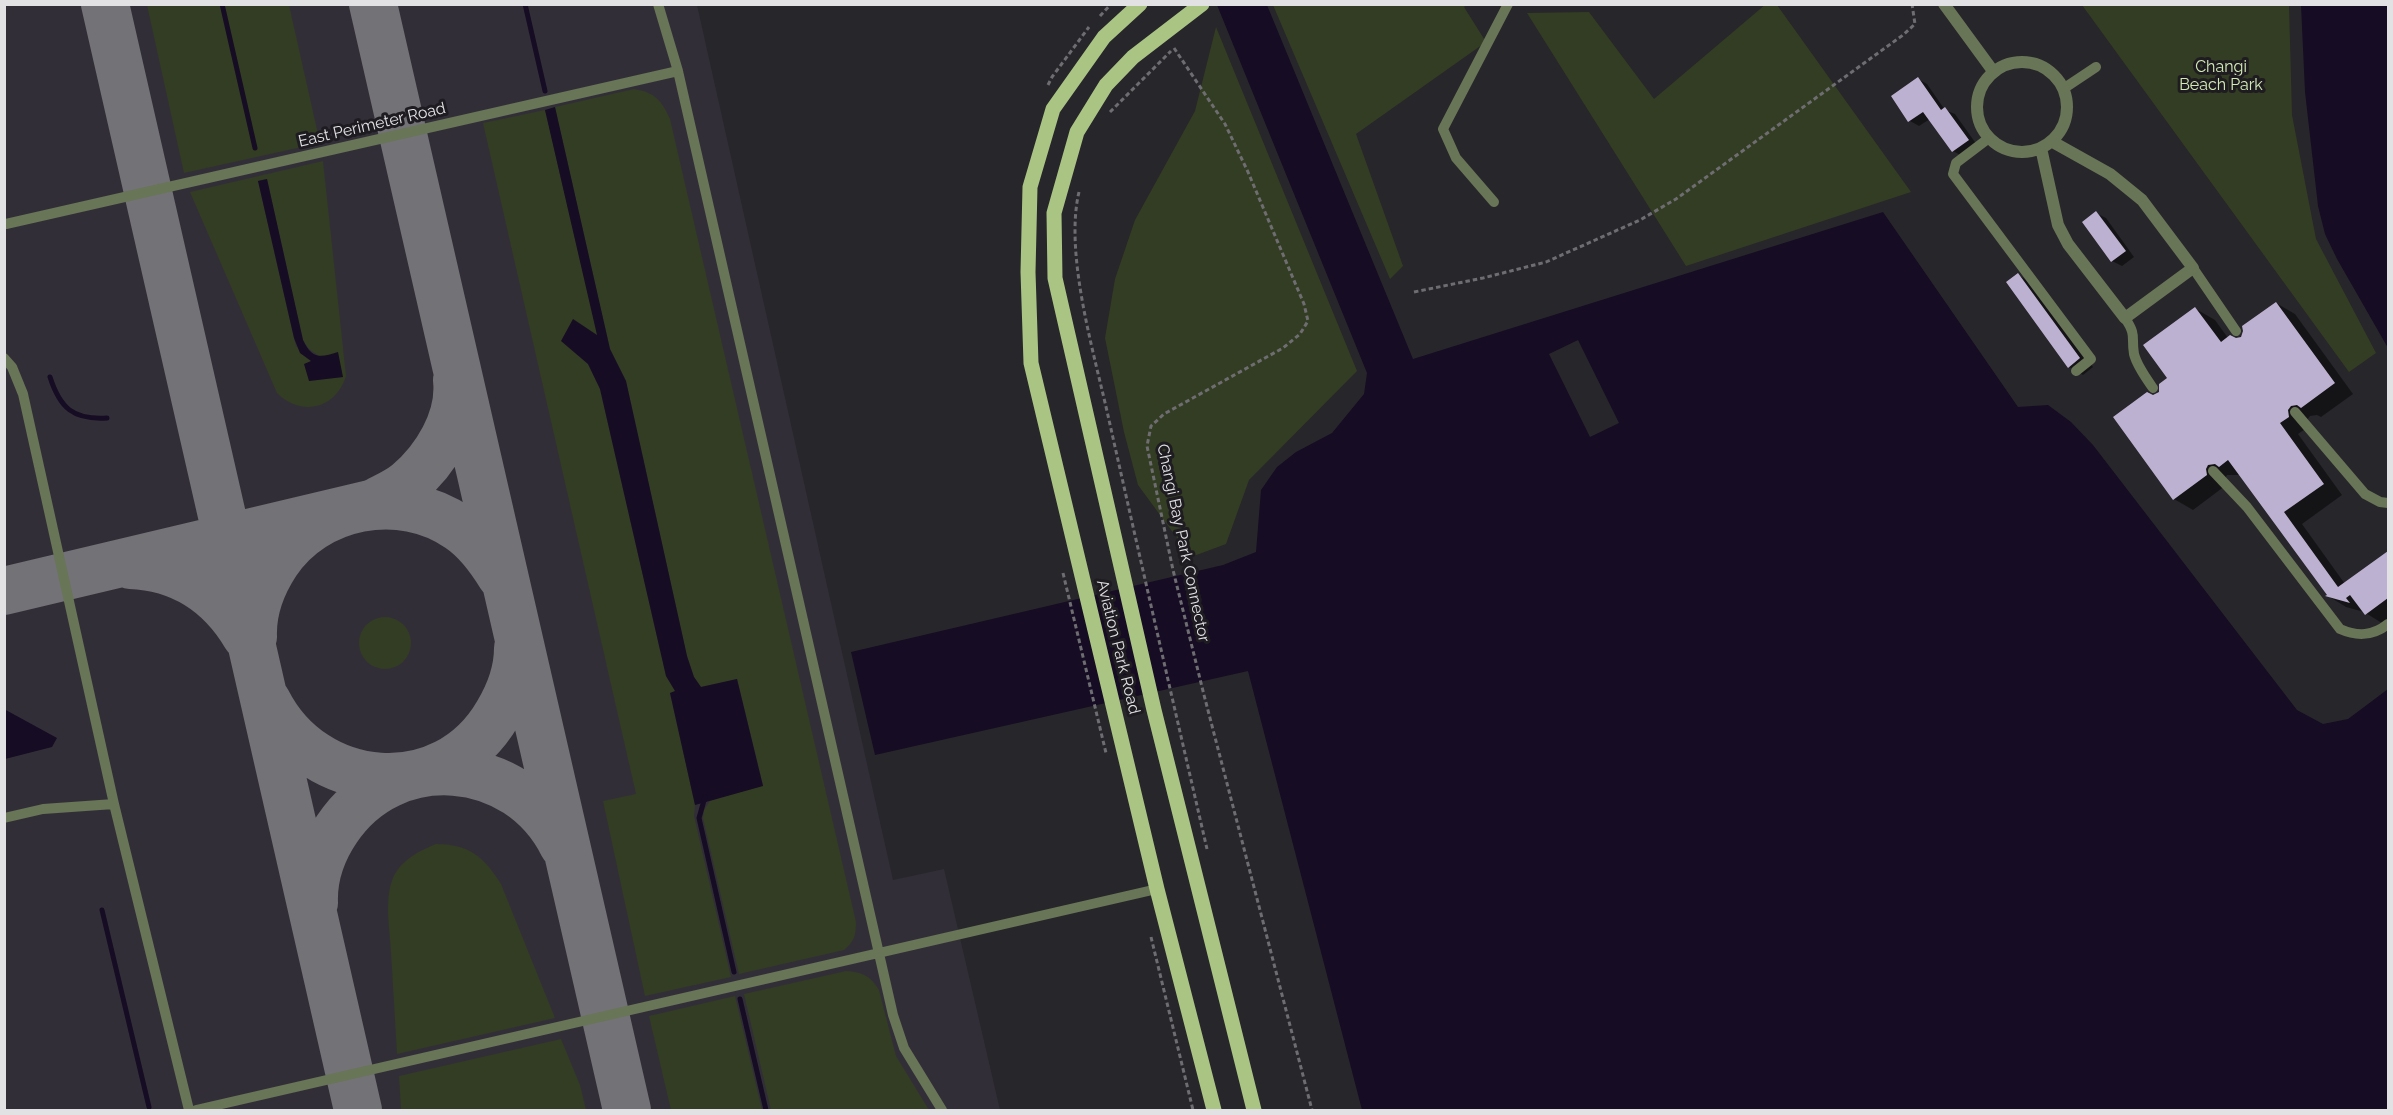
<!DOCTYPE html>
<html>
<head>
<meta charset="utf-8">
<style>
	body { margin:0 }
	#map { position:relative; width:2393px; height:1115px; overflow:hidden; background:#27262b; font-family:Raleway,sans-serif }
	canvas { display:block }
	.frame { position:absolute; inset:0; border:6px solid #e2e1e4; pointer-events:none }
</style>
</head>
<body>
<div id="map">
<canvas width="2393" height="1115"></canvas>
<div class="frame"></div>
</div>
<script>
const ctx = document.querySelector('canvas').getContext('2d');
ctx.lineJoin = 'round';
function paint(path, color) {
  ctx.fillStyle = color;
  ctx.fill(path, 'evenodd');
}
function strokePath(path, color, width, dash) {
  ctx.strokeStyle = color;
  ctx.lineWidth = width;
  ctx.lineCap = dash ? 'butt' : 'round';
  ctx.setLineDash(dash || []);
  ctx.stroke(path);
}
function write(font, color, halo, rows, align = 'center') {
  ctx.font = font + ' Raleway,sans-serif';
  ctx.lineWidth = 6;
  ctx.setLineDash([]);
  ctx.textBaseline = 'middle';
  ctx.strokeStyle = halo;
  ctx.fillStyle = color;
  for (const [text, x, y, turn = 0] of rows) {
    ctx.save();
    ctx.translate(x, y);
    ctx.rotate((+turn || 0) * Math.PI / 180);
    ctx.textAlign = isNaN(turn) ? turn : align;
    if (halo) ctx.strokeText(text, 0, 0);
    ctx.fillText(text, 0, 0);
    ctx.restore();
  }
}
paint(new Path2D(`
	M5,5H697L893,880L944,869L1000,1110H5Z`), '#322e38');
paint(new Path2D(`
	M1766,4L1777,5L1911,192L1686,266L1527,13L1589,12L1654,99Z
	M147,5H289L320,143L184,173Z
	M1273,5H1466L1464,7L1486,42L1356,134L1403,266L1390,279Z
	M2082,5H2289L2292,115L2316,239L2376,353L2349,372Z
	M1216,27L1357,371L1249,480L1226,544L1191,557L1138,485L1124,432L1105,338L1115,279L1135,220L1195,111Z
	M634,89C655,92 662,101 670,119L856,922C856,935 854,942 844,950L739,974L703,818L704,810L710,801L763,785L737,679L701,687L694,677L687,656L626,381L610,349L555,107Z
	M545,110L598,336L562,341L588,364L600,389L666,676L676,692L670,693L695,805L694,816L731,977L645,996L603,801L636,794L483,123Z
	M323,161L346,376C336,409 301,417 277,393L190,192ZM267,179L303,340C309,352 315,352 325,360C331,365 337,371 343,377L309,381L312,362L296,346L294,338L258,181Z
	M359 643a26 26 0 1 1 52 0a26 26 0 1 1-52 0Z
	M436,844C469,844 484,857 501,884L555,1018L397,1054C395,1020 393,986 391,952C390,929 384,900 393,878C401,860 419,851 436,844Z
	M846,971C862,972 871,976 879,990L896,1056L929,1110H771L744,994Z
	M735,996L762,1110H671L649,1016Z
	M561,1039L580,1085L586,1110H401L399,1076Z`), '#333d23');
paint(new Path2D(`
	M1217,5H1267L1413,359L1883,212L2018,407L2048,405L2071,422L2093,445L2297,710L2323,724L2348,719L2388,689V1110H1362L1248,671L875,755L851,652L1223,565L1256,552L1261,490L1277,467L1296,452L1332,433L1364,394L1367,373Z
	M2301,5H2388V348L2337,259L2325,234L2318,206L2305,92Z
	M555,107L610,349L626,381L687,656L694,677L701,687L737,679L763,786L695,805L670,693L675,691L666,676L600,389L588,364L561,341L573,319L597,335L545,110Z
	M267,179L303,340C312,359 320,358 338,352L343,377L309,381L304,364L311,361L300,353L294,338L258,181Z
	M4,709L57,738L52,747L5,759Z`), '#160c23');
paint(new Path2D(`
	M1578,340L1619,423L1590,437L1549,354Z`), '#27262b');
paint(new Path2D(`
	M1918,79L1927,84L1945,110L1955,114L1977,145L1962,156L1953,151L1930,119L1919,126L1910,121L1893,96Z
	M2096,213L2106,218L2134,257L2122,266L2112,261Z
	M2018,275L2032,283L2093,367L2083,375L2069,367Z
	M2276,303L2295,314L2353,394L2321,417L2317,415L2310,416L2306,421L2308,427L2298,434L2342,495L2302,524L2345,584L2388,552V622L2385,625L2364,612L2346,607L2328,596L2241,475H2227L2224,481L2225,486L2193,510L2174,499L2153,397L2159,395L2169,378L2196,309L2215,320L2228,338L2237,340Z`), '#0007');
strokePath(new Path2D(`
	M222,4L255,148
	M525,4L545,91
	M50,377C60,408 73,420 107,418
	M705,797L699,818L734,972
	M102,910L149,1107
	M740,999L766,1110`), '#160c23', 5);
strokePath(new Path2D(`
	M105,4L358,1110
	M373,4L627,1110
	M130,565C181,567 220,592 246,636
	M4,591L374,503C385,497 397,492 407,484C436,460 461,419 457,380
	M253,637C252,610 261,586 276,563C315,504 400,487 459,528C477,540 490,558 501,576
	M267,701C314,794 444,806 498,713C510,693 518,671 518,648
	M314,903C313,876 322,851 337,829C393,745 518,755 563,845`), '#737276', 48);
paint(new Path2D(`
	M1918,77L1941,110L1945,107L1969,140L1952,152L1923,112L1908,122L1891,96Z
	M2096,211L2126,251L2111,262L2082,222Z
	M2018,273L2080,358L2068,368L2006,282Z
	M2276,302L2335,383L2301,408L2297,405L2291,406L2288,410L2289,417L2280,423L2324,484L2284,512L2338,587L2388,551V598L2365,615L2350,595L2346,598L2350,603L2325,596L2327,595L2228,460L2219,467L2215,464L2208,465L2206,469L2207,475L2173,500L2113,417L2147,392L2153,395L2159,392V384L2167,378L2143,345L2195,307L2221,342L2230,335L2236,338L2241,337L2243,331L2242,326Z`), '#bdb1d1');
strokePath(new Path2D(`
	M1100,16L1111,4
	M1174,48L1225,124L1248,172L1304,304L1308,321L1300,334L1283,348L1164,414L1151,426L1147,446L1173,570L1204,695L1312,1110
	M1048,85L1052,77L1089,27
	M1110,112L1171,51
	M1079,192C1064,255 1095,356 1109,420C1141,563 1174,706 1207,849
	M1414,292L1483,278L1546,262L1640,220L1676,199L1903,35L1915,24L1912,4
	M1063,573L1106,753
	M1151,937L1193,1110`), '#6e6d71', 3, [4.5, 3]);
strokePath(new Path2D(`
	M658,4L678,71L893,1015L904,1048L942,1110
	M2063,89L2096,67
	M1989,138L1956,163L1953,174L2091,359L2076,371
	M1494,202L1456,158L1443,129L1508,4
	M6,224L678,71
	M2193,268L2236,331
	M2125,318C2137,336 2131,336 2134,354C2137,366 2146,378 2153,388
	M4,358L12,367L23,394L114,804L189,1110
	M2295,412L2365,494L2380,502L2388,503
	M2213,471L2247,507L2340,629C2358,637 2373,636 2388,624
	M4,818L43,809L114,804
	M196,1110L1157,889`), '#687557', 10);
strokePath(new Path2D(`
	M1944,4L1993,71
	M1977 107a45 45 0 1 1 90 0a45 45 0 1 1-90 0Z
	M2041,148L2058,225L2068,244L2125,318L2193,268L2142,200L2110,174L2051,141`), '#687557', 12);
strokePath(new Path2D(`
	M1140,4L1104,37L1053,109L1030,187L1028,272L1031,363L1157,889L1214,1110
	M1202,4L1133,57L1106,85L1077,132L1054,213L1055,278L1154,710L1254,1110`), '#aac484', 15);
write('16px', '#d3ebb3', '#1e1c21', [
	["Changi",2221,67],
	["Beach Park",2221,85]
]);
write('16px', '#e2e1e4', '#1e1c21', [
	["East Perimeter Road",372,125,-13],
	["Changi Bay Park Connector",1183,543,78],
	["Aviation Park Road",1118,647,76]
]);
</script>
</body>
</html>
